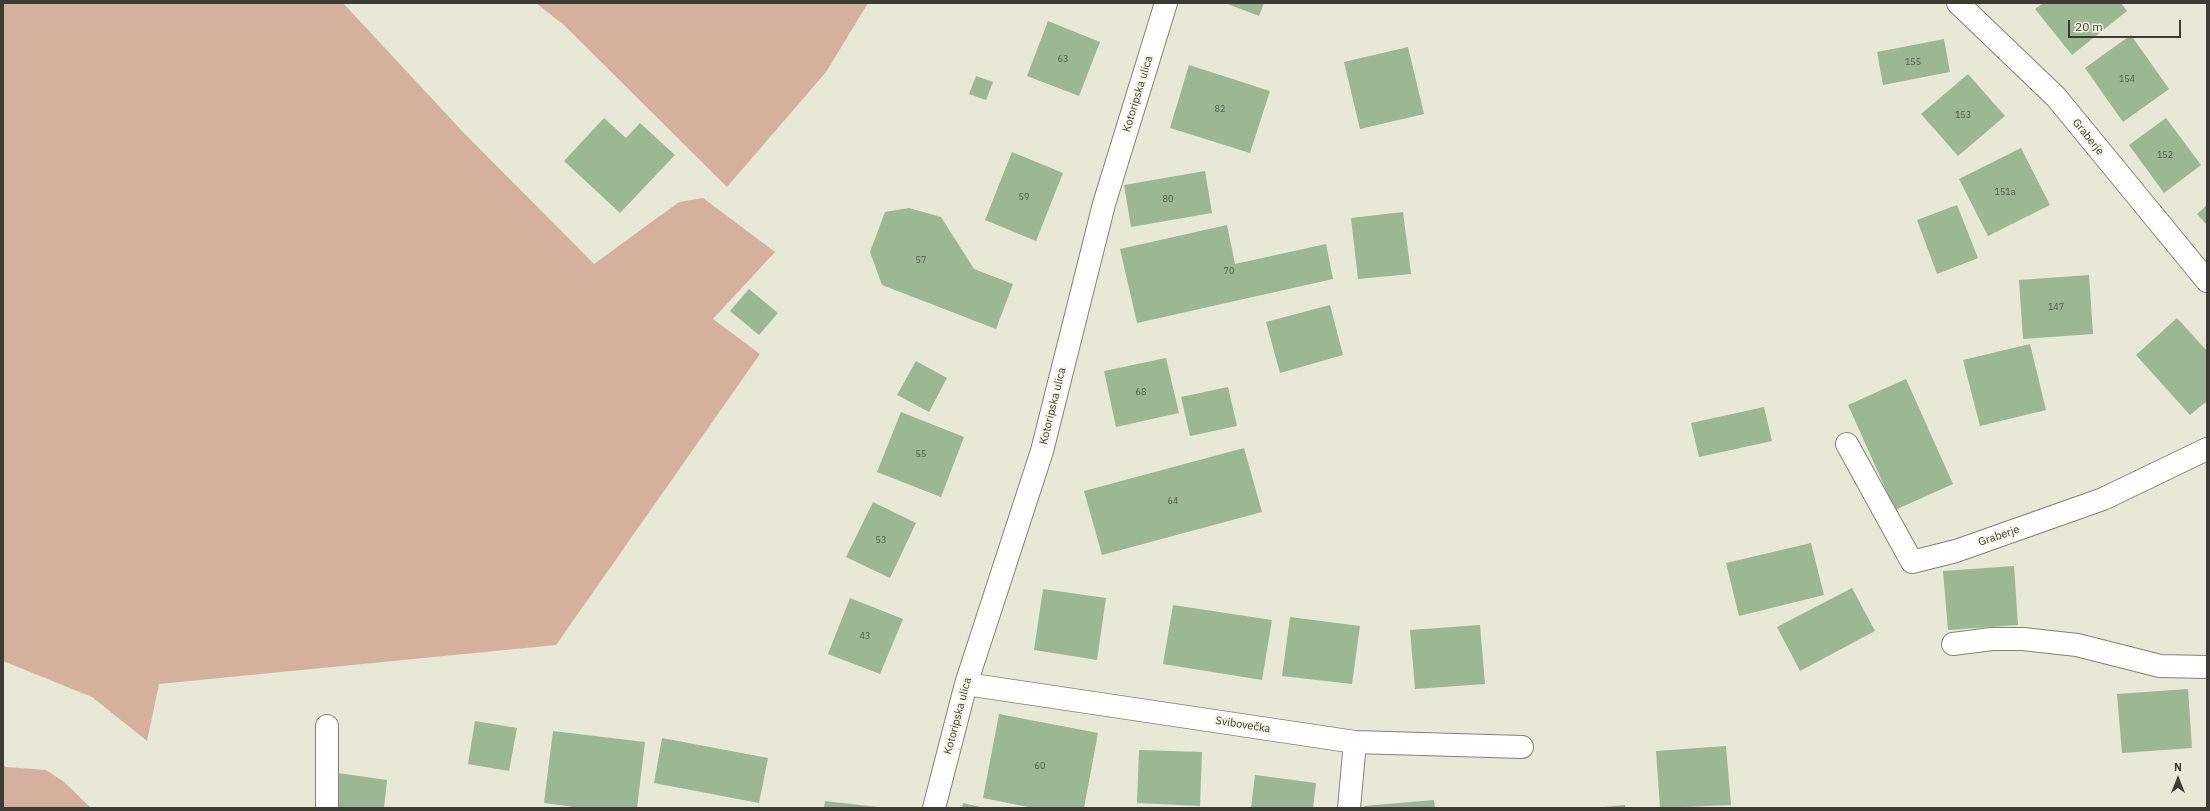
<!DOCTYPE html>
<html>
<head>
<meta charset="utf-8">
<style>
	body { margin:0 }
	#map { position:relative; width:2210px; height:811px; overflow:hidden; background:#e7e8d6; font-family:"IBM Plex Sans",sans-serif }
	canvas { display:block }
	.frame { position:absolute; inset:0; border:4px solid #3c3c35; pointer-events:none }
	.north { position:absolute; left:2158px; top:759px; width:40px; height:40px; -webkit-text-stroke:3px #f5f5e3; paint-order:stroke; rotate:0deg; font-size:11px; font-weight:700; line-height:16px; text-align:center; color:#3c3c35 }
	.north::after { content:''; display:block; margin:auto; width:14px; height:18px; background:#3c3c35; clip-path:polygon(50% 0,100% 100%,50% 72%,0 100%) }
	.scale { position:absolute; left:2068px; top:20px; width:113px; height:18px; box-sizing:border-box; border:2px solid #3c3c35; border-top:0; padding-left:5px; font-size:12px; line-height:14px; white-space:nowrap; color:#3c3c35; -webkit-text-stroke:3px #f5f5e3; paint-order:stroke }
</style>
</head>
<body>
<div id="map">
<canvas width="2210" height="811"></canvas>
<div class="frame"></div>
<div class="north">N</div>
<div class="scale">20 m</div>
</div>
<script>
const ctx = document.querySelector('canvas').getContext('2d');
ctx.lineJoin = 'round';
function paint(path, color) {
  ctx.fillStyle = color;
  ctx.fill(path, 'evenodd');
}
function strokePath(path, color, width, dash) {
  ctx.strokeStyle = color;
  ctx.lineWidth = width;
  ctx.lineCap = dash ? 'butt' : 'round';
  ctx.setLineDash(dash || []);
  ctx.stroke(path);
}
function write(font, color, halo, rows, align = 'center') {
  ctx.font = font + ' "IBM Plex Sans",sans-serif';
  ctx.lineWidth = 3.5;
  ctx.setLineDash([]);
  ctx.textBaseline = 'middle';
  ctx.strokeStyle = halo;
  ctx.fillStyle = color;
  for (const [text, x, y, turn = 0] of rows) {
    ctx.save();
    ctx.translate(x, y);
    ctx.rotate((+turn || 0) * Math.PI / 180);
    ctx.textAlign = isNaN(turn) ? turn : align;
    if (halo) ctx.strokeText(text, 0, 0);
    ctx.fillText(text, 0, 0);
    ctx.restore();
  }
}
paint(new Path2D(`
	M3,3H343L463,132L594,264L679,202L703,198L775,252L713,319L760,354L556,645L159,684L147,741L92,697L3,661Z
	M536,3H868L826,72L727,187L564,25Z
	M3,765L6,767L46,770L64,782L91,808H3Z`), '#d6b09e');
paint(new Path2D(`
	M1225,3H1264L1259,16Z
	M2043,3H2121L2127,11L2072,55L2035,9Z
	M1048,21L1100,42L1079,96L1027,76Z
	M2131,35L2169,89L2123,122L2085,68Z
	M1944,39L1950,72L1883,85L1877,52Z
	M1408,47L1424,114L1360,129L1344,62Z
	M1189,65L1270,91L1250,153L1170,128Z
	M1968,74L2005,116L1958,156L1921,114Z
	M976,76L993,82L986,100L969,94Z
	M604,118L626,138L640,123L675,155L620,213L564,161Z
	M2166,118L2201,165L2164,193L2129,145Z
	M2021,148L2050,205L1988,236L1959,179Z
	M1012,152L1063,173L1036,241L985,220Z
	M1205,171L1212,213L1131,227L1124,185Z
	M1957,205L1978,258L1937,274L1917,220Z
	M2207,205V225L2197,214Z
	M909,208L941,217L974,269L1013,284L996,329L882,285L870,252L885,212Z
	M1403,212L1411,274L1358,279L1351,218Z
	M1227,225L1235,264L1326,244L1333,279L1137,323L1120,249Z
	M2089,275L2093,334L2023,339L2019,280Z
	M749,289L778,313L759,335L730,311Z
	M1330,305L1343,355L1280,373L1266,322Z
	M2177,318L2207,351V401L2190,415L2136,355Z
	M2030,344L2046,410L1980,426L1963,360Z
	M1166,358L1179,413L1116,427L1104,371Z
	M916,361L947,378L929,412L897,395Z
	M1906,379L1953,484L1895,510L1848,405Z
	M1228,387L1237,426L1190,436L1181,397Z
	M1764,407L1772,441L1699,457L1691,423Z
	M901,412L964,437L941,497L877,472Z
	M1244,448L1262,512L1102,555L1084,491Z
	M873,502L916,523L890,578L846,557Z
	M1811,543L1824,595L1739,616L1726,563Z
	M2014,566L2018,625L1948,630L1943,571Z
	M1852,588L1875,631L1800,671L1777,627Z
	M1043,589L1106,598L1097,660L1034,650Z
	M850,598L903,619L880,674L828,654Z
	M1173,605L1272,620L1262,680L1163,664Z
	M1290,617L1360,626L1352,684L1282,676Z
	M1480,625L1485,684L1415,689L1410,630Z
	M2188,689L2192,748L2122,753L2117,694Z
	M999,714L1098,733L1084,808H1033L983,798Z
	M475,721L517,728L509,771L468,764Z
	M553,731L645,742L637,808H581L544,803Z
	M662,738L768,758L759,803L654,783Z
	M1726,746L1731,805L1660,808L1656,751Z
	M1139,750L1202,752L1200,806L1137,803Z
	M338,773L387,780L384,808H333Z
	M1255,775L1316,783L1313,808H1251Z
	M1434,800L1435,808H1364V806Z
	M825,801L878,807V808H824Z
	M963,803L980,807V808H962Z
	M1625,805V808H1604V807Z`), '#9cb794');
const minor = new Path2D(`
	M1847,444L1912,562L1956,551L2103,499L2207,449
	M1953,644L1992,639H2023L2077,645L2160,666L2207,667
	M966,684L1355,742L1522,747
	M327,726V808
	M934,808L966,684L1042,451L1104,204L1166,3
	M1349,808L1355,742`);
const tertiary = new Path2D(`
	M1958,3L2056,97L2207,281`);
strokePath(minor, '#828372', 24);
strokePath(tertiary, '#828372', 24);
strokePath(minor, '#fff', 22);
strokePath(tertiary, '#fff', 22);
write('9px', '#545b4d', null, [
	["63",1063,59],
	["155",1913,62],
	["154",2127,79],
	["82",1220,109],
	["153",1963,115],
	["152",2165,155],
	["151a",2005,192],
	["59",1024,197],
	["80",1168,199],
	["57",921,260],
	["70",1229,271],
	["147",2056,307],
	["68",1141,392],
	["55",921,454],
	["64",1173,501],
	["53",881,540],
	["43",865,636],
	["60",1040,766]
]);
write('11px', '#3c3c35', '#f5f5e3', [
	["Kotoripska ulica",1138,94,-73],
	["Graberje",2088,137,51],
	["Kotoripska ulica",1053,406,-76],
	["Graberje",1999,536,-19],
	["Kotoripska ulica",958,716,-75],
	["Svibovečka",1243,725,9]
]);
</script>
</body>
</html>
